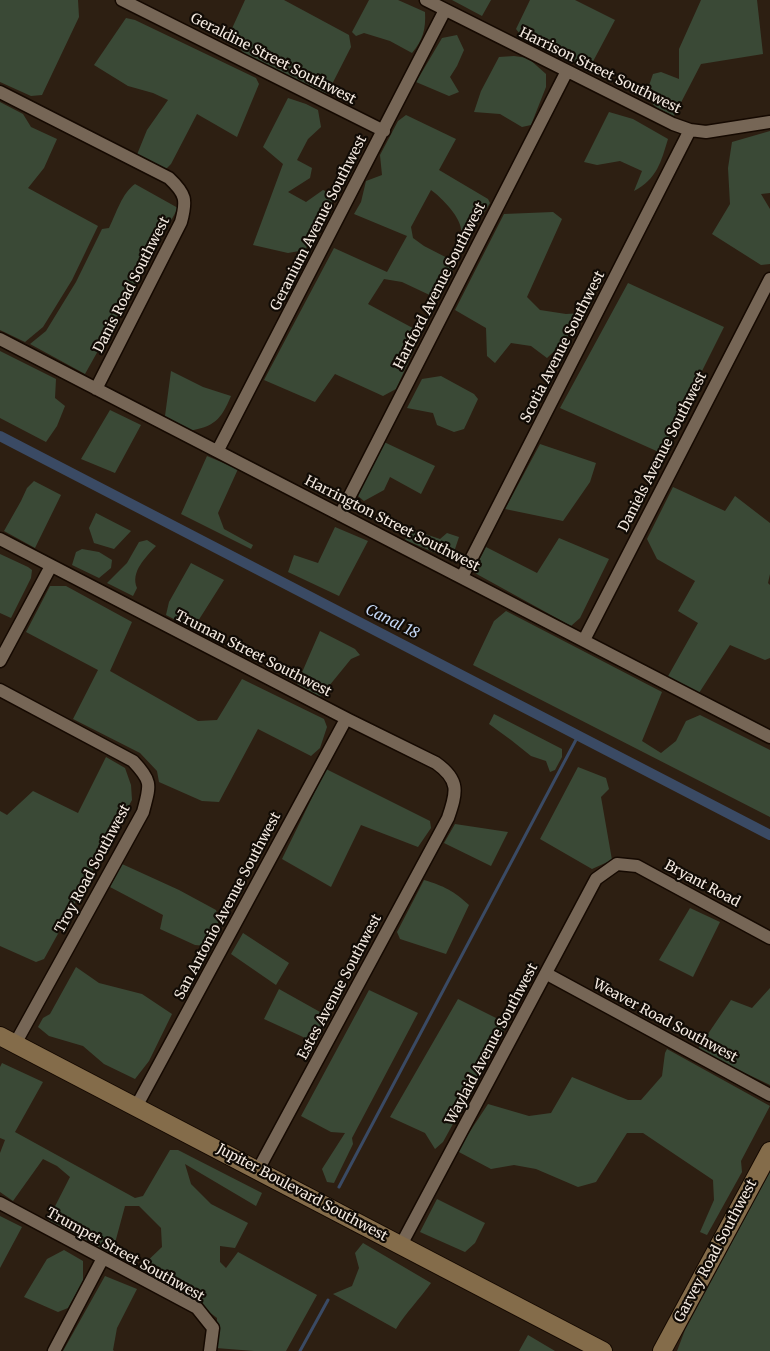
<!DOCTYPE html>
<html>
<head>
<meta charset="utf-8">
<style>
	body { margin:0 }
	canvas { display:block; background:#2d1f12 }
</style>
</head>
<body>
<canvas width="770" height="1351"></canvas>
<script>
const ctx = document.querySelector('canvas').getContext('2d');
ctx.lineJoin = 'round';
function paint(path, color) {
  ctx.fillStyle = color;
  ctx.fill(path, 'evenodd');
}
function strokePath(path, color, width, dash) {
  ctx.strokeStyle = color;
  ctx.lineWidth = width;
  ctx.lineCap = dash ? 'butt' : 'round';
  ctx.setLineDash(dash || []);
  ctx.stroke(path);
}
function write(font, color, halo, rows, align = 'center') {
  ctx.font = font + ' Merriweather,serif';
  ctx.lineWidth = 4.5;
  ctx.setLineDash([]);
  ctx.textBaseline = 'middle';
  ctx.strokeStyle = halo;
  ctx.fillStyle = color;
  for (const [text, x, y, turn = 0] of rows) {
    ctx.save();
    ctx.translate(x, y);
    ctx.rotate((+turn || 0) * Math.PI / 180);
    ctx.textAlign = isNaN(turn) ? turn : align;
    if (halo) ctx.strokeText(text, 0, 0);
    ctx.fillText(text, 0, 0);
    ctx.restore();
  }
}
paint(new Path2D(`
	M0,0H78L79,17L42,95L31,96L0,82Z
	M245,0H284L349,35L351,47L327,94L246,56L229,35Z
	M369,0H398L425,12C426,29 423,40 412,53L390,41L364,33L356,36L352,32Z
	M452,0H491L482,16Z
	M530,0H575L615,20L589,69L520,34L516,29Z
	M701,0H757L763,54L701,64L674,116L657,108L645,97L653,74L661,72L679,79V49Z
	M126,18L135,20L256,78L259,84L237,137L197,114L171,164L165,170L136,157L147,130L168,100L153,93L128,86L94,65Z
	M457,35L464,50L457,66L450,77L459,92L449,96L416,82L442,38Z
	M514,56L528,58L546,74V87L531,125L522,127L500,114L474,112L481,91L499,57Z
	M288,98L306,104L318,110L321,127L308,139L297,160L312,168L310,178L288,192L306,202L323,190L336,196L305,250L288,253L253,245L283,164L263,147Z
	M0,102L23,114L31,127L57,139L44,168L28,188L98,226L72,280L43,327L25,342L0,330Z
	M609,112L633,119L668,139C661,162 657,179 634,191L642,171L620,161L597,165L584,162Z
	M406,115L456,139L439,170L488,199L490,203L461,250L456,248C457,243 461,237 461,232C463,219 441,197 431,190L411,227L413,238L424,246L457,263L436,298L402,282L384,279L368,304L422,333L396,389L383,396L335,374L315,402L264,380L334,248L387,272L407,236L354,214L361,202L366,181L382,175L380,155L398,121Z
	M770,131V193L761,194L770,209V264L761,265L712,234L730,204L728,168L732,142Z
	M135,184L178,208L85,374L30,344L46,331L76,282L102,229L109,228C116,214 122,193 135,184Z
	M553,212L562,219L527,297L540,310L566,314L584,313L564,342L547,358L531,346L511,343L495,363L487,356L486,328L455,310L504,214Z
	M628,283L724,327L661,453L560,408Z
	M0,351L56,379L55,398L65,406L57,426L46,442L0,418Z
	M171,371L203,387L231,396C221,420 214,427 188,431L165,416Z
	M441,376L474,394L478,399L464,429L454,432L437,425L433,413L407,408L422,379Z
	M110,410L141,425L115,473L81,459Z
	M384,442L435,466L421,494L390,477L384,490L364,501L358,496Z
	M540,444L596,463L590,482L563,521L505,509Z
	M207,456L238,469L218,513L224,529L253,545L251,549L181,514Z
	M34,481L61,495L35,548L4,531L21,501L27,488Z
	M673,487L725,511L735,496L770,523V574L768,583L770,585V658L765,660L730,645L699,693L667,678L698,623L678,611L695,581L657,559L647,539Z
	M96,513L131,531L114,549L94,543L89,528Z
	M335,527L368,541L339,596L288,572L294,555L318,563Z
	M410,529L440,539L447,533L459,537L453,555L447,558L405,540Z
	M559,538L609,559L580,618L571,626L473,572L486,547L537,573Z
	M147,540L156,546C146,557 130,572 137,588L133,596L107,583L127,563L139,542Z
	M82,549L99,552L112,560L111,568L99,578L72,565L76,552Z
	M0,554L28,567L32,570L31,578L11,618L0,613Z
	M191,563L224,580L193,629L166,615L169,602Z
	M50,586H66L132,622L110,671L198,721L217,720L242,679L324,719L327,727L320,748L311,756L258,729L219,802L202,801L159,782L157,771L140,753L73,719L98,670L26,632Z
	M506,611L662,692L642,741L661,753L676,741L686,721L700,715L770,750V817L473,665L494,621Z
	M320,631L355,649L360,655L351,659L320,697L297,684Z
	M494,714L562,749V757L555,770L550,772L546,761L531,756L511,740L489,724Z
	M106,757L125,768L131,785L132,800L44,959L36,962L0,946V811L7,815L33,791L78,813Z
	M578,767L606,778L609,789L601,797L612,860L592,869L540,839Z
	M326,769L430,821L431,828L418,847L361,825L331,887L282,859Z
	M455,824L508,832L491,866L444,843Z
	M122,864L179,890L216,910L219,921L206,946L195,945L160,929L163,915L110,887Z
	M424,880C444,886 454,891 469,905L446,954L400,939L397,932Z
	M690,908L720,922L693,977L659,960Z
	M243,933L289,963L276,985L231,954Z
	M76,967L99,983L142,994L172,1014L149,1061L135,1079L104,1064L83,1046L49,1036L38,1027L43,1018L50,1014Z
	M770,988V1085L697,1050L731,1000L752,1008Z
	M279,989L329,1017L316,1043L264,1019Z
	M369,990L418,1013L352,1138L353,1144L334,1183L327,1182L322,1169L345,1133L331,1132L301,1116Z
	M458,999L508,1024L443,1142L435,1149L425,1133L390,1117Z
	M667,1049L770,1106L741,1161L742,1172L707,1235L700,1232L714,1200L713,1180L643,1133H627L596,1182L578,1187L536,1169L514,1165L491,1169L457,1151L488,1104L529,1116L551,1113L572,1077L628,1100H641L662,1076L665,1053Z
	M2,1063L43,1082L15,1132L135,1198L143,1196L170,1150H178L262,1193L256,1206L185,1164L191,1184L211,1204L248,1223L235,1248L220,1246V1262L226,1268L238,1252L317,1295L286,1351H254L216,1348L217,1318L188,1296L139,1269L162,1247L161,1228L139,1206H125L112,1254L48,1220L70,1177L57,1166L43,1159L13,1201L0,1192V1153L5,1140L0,1138V1067Z
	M770,1172V1351H677L685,1330Z
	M437,1199L485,1223L475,1243L465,1252L420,1232Z
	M0,1216L22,1227L0,1268Z
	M363,1243L431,1283C420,1299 406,1312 396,1329L333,1294L352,1286L359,1268L355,1253Z
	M64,1250L83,1261V1281L68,1308L58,1312L24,1297L47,1259Z
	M105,1276L137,1289L117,1328L113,1350L114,1351H63Z
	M528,1335L555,1351H519Z`), '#3a4936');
strokePath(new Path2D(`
	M339,1187L578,736
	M300,1351L328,1300`), '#3a4a64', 3);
strokePath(new Path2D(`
	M0,436L770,835`), '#3a4a64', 10);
const street = new Path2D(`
	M122,0L384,131
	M426,0L673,124L690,130L706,132L770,122
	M0,92L169,178C186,194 187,200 181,222L96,389
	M0,339L770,737
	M218,450L445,10
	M340,515L567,71
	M0,539L349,720L436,763C460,780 457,792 448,818L258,1170
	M462,577L690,130
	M584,640L770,279
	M0,661L51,566
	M0,690L133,761C153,782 150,785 143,812L15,1044
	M547,974L770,1095
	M136,1107L346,719
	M0,1203L197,1308L213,1328L210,1351
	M401,1245L596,879L617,864L637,866L770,938
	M54,1351L103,1258`);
const secondary = new Path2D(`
	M0,1036L603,1351
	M662,1351L770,1151`);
strokePath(street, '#150901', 15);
strokePath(secondary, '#150901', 20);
strokePath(street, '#766656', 12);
strokePath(secondary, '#846c4a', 18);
write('14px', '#f3e9e0', '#110b05', [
	["Geraldine Street Southwest",273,59,27],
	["Harrison Street Southwest",600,71,26],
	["Geranium Avenue Southwest",319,223,-63],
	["Danis Road Southwest",132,285,-63],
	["Hartford Avenue Southwest",440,286,-63],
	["Scotia Avenue Southwest",563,347,-63],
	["Daniels Avenue Southwest",663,452,-63],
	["Harrington Street Southwest",392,524,27],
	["Truman Street Southwest",253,654,27],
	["Troy Road Southwest",93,869,-62],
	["Bryant Road",702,884,28],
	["San Antonio Avenue Southwest",228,906,-62],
	["Estes Avenue Southwest",340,987,-62],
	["Weaver Road Southwest",665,1021,28],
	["Waylaid Avenue Southwest",492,1044,-62],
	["Jupiter Boulevard Southwest",302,1193,28],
	["Garvey Road Southwest",716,1251,-62],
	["Trumpet Street Southwest",125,1255,29]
]);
write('italic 15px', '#c5d8f6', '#110b05', [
	["Canal 18",392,622,27]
]);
</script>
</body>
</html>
